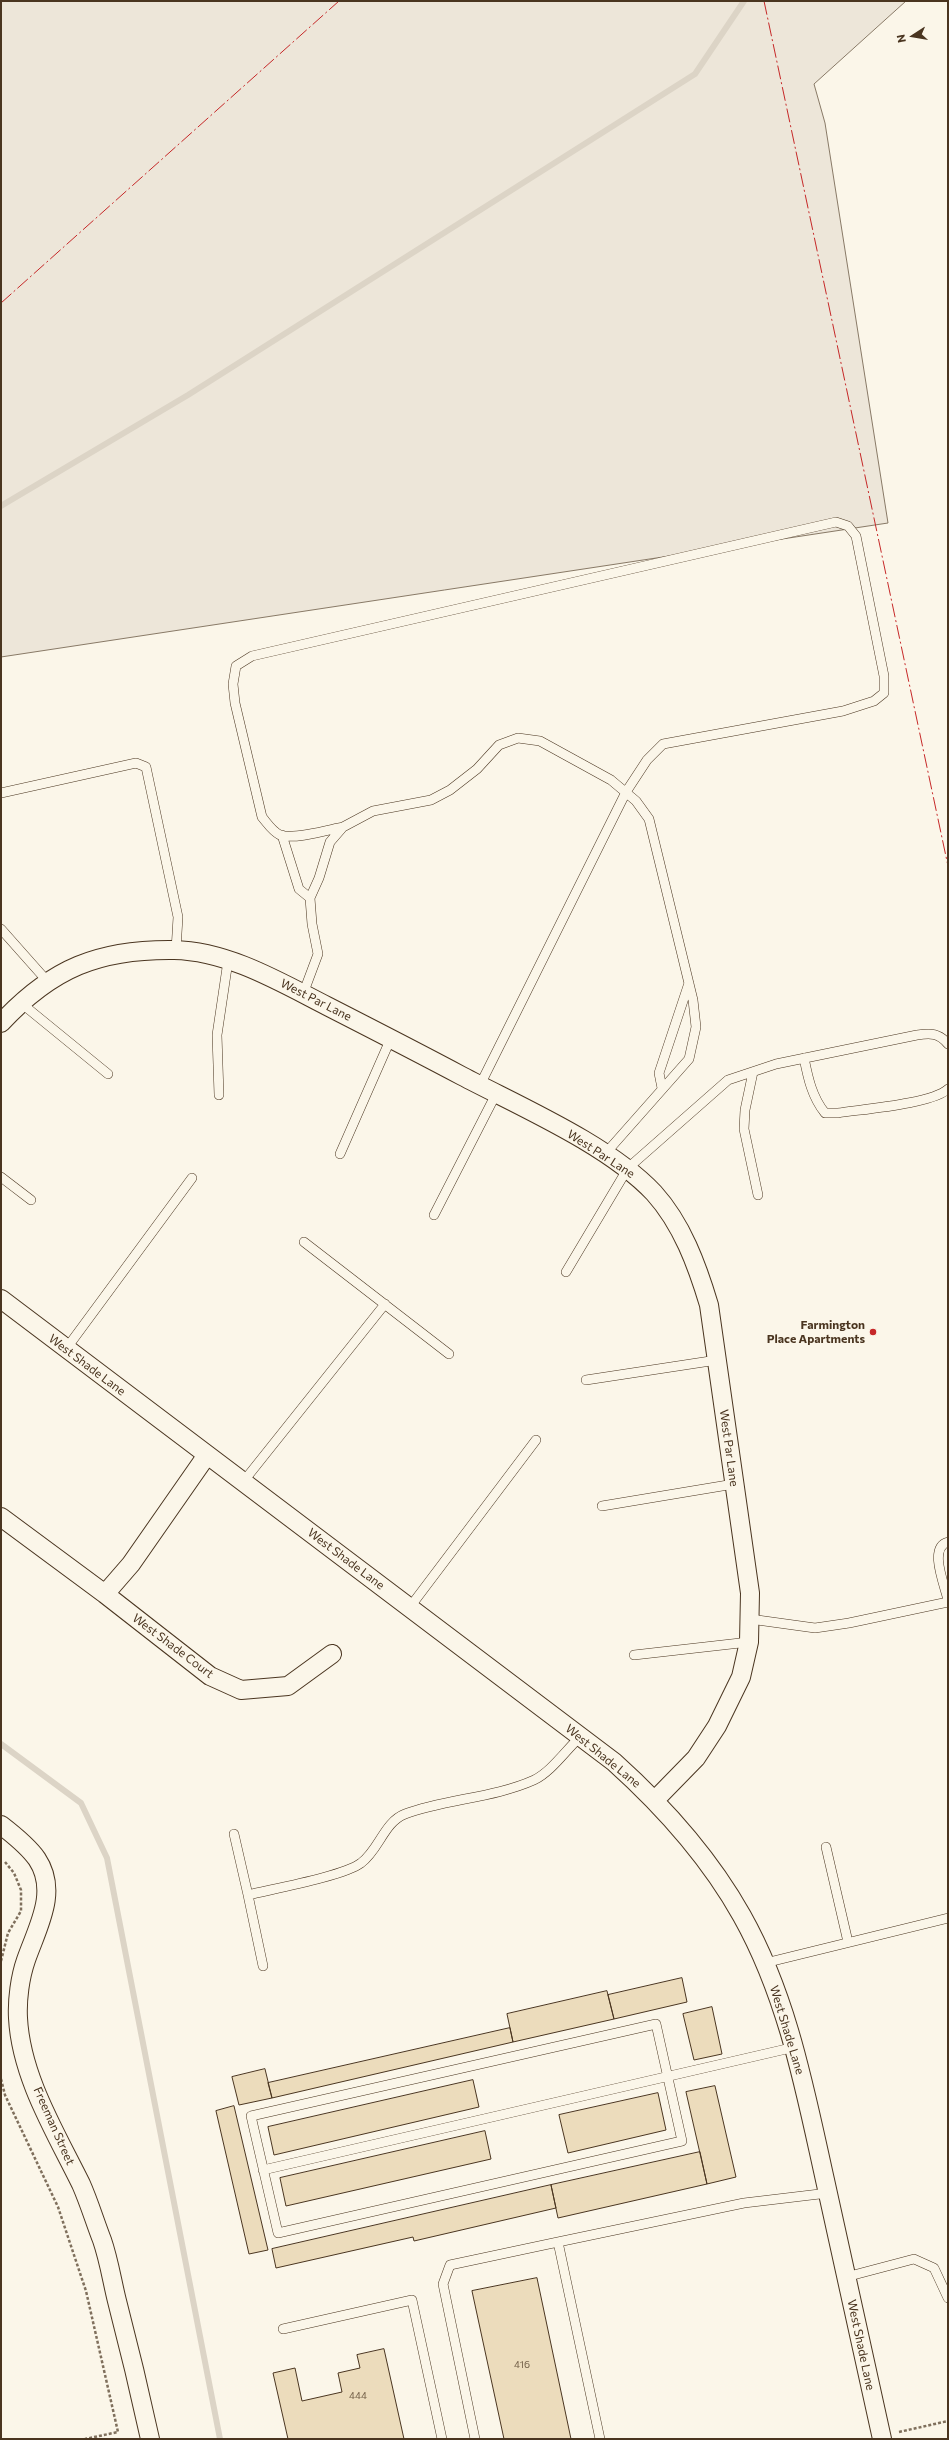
<!DOCTYPE html>
<html>
<head>
<meta charset="utf-8">
<style>
	body { margin:0 }
	#map { position:relative; width:949px; height:2440px; overflow:hidden; background:#fbf6e9; font-family:Commissioner,sans-serif }
	canvas { display:block }
	.frame { position:absolute; inset:0; border:2px solid #4a3520; pointer-events:none }
	.north { position:absolute; left:893px; top:16px; width:40px; height:40px; -webkit-text-stroke:3px #fbf6e9; paint-order:stroke; rotate:258deg; font-size:11px; font-weight:700; line-height:16px; text-align:center; color:#4a3520 }
	.north::after { content:''; display:block; margin:auto; width:14px; height:18px; background:#4a3520; clip-path:polygon(50% 0,100% 100%,50% 72%,0 100%) }
</style>
</head>
<body>
<div id="map">
<canvas width="949" height="2440"></canvas>
<div class="frame"></div>
<div class="north">N</div>
</div>
<script>
const ctx = document.querySelector('canvas').getContext('2d');
ctx.lineJoin = 'round';
function paint(path, color) {
  ctx.fillStyle = color;
  ctx.fill(path, 'evenodd');
}
function strokePath(path, color, width, dash) {
  ctx.strokeStyle = color;
  ctx.lineWidth = width;
  ctx.lineCap = dash ? 'butt' : 'round';
  ctx.setLineDash(dash || []);
  ctx.stroke(path);
}
function write(font, color, halo, rows, align = 'center') {
  ctx.font = font + ' Commissioner,sans-serif';
  ctx.lineWidth = 3;
  ctx.setLineDash([]);
  ctx.textBaseline = 'middle';
  ctx.strokeStyle = halo;
  ctx.fillStyle = color;
  for (const [text, x, y, turn = 0] of rows) {
    ctx.save();
    ctx.translate(x, y);
    ctx.rotate((+turn || 0) * Math.PI / 180);
    ctx.textAlign = isNaN(turn) ? turn : align;
    if (halo) ctx.strokeText(text, 0, 0);
    ctx.fillText(text, 0, 0);
    ctx.restore();
  }
}
const green = new Path2D(`
	M1,1H906L814,84L825,123L888,523L1,657Z`);
paint(green, '#ede6d9');
strokePath(green, '#887966', 1);
strokePath(new Path2D(`
	M1,506L188,395L695,74L744,1
	M1,1744L81,1803L107,1858L220,2439`), '#dcd4c6', 6);
const building = new Path2D(`
	M682,1978L687,2002L614,2019L608,1995Z
	M607,1991L614,2019L513,2042L507,2014Z
	M712,2007L722,2054L694,2060L683,2014Z
	M510,2028L513,2042L272,2098L268,2083Z
	M265,2069L272,2098L239,2105L232,2077Z
	M473,2080L479,2107L274,2155L268,2127Z
	M715,2086L736,2177L707,2184L686,2092Z
	M658,2093L666,2130L568,2153L559,2115Z
	M234,2106L268,2250L249,2254L216,2111Z
	M485,2131L491,2159L286,2206L280,2178Z
	M700,2152L707,2184L558,2218L551,2185Z
	M551,2185L556,2208L414,2241L413,2237L276,2268L272,2249Z
	M537,2278L571,2439H504L472,2291Z
	M384,2349L404,2439H288L273,2373L295,2368L302,2401L342,2392L338,2373L360,2368L357,2355Z`);
paint(building, '#ecdcbc');
strokePath(building, '#4a3520', 1);
const service = new Path2D(`
	M1,793L136,763L146,767L178,917L176,950
	M343,827C328,830 294,840 280,835C272,831 268,824 262,817L235,703L233,684L236,666L252,656L836,522L848,526L856,536L884,676V693L874,701L843,711L663,744L647,760L626,792L480,1085
	M282,835L299,889L310,898
	M1,929L48,982
	M303,994L318,954L312,924L310,898L319,878L330,842L343,827L373,811L431,800L450,790L477,769L499,745L518,738L540,741L611,780L636,801L649,819L693,1000L696,1027L689,1059L605,1154
	M21,1003L108,1074
	M804,1058C808,1078 812,1097 825,1113H838C864,1109 931,1104 948,1089
	M753,1072L745,1110L744,1129L758,1195
	M662,1088L659,1073L689,983
	M219,1095L217,1035L228,961
	M340,1154L391,1038
	M1,1177L31,1200
	M434,1215L496,1094
	M304,1242L449,1354
	M566,1272L628,1168L728,1080L776,1064L917,1035C931,1033 939,1033 948,1044
	M66,1349L192,1178
	M586,1380L717,1360
	M243,1482L385,1304
	M602,1506L734,1484
	M948,1542C928,1547 945,1586 948,1600
	M410,1607L536,1440
	M750,1619L815,1628L849,1623L948,1602
	M634,1655L749,1642
	M234,1834L248,1895
	M826,1847L848,1942
	M765,1963L948,1918
	M263,1966L248,1895C272,1889 344,1876 361,1863C379,1850 384,1822 405,1814C445,1799 494,1798 534,1780C551,1772 566,1750 580,1737
	M656,2024L682,2141L278,2233L251,2116Z
	M263,2170L795,2047
	M558,2242L744,2203L828,2193
	M846,2277L914,2259L934,2268L948,2298
	M283,2329L412,2300L442,2439
	M475,2439L443,2284L450,2265L558,2242L600,2439`);
const minor = new Path2D(`
	M1,1023C52,968 99,949 174,950C228,951 280,982 327,1006C372,1029 417,1052 462,1076C521,1107 609,1145 654,1193C682,1224 697,1265 709,1305L750,1593L749,1642L741,1677L717,1726L696,1758L655,1800
	M1,1299L614,1762C664,1807 709,1857 742,1916C788,1998 805,2090 825,2180C844,2266 863,2353 882,2439
	M1,1517L105,1594L131,1564L207,1455
	M105,1594L210,1676L241,1690L288,1686L332,1654
	M1,1825C14,1835 28,1846 37,1859C59,1892 37,1928 26,1960C20,1977 17,2000 18,2018C21,2077 56,2133 81,2184C89,2202 95,2222 102,2240C109,2260 112,2281 117,2301C129,2347 140,2393 150,2439`);
strokePath(service, '#4a3520', 10);
strokePath(minor, '#4a3520', 20);
strokePath(new Path2D(`
	M1,1961L8,1933L21,1911V1890L14,1873L5,1862
	M1,2079L5,2095L58,2207L86,2291L118,2432L85,2439
	M899,2432L948,2421`), '#7f6f5c', 2.5, [3, 2]);
strokePath(service, '#fbf6e9', 9);
strokePath(minor, '#fbf6e9', 18);
strokePath(new Path2D(`
	M764,1L948,866
	M1,303L339,1`), '#c62828', 1, [14, 3, 2, 3]);
for (const [x, y, r, color] of [
	[873,1332,4,"#c62828"]
]) {
  const dot = new Path2D();
  dot.arc(x, y, r, 0, 2 * Math.PI);
  ctx.fillStyle = color;
  ctx.fill(dot);
  strokePath(dot, '#fbf6e9', 1.5);
}
write('10px', '#725f47', null, [
	["416",522,2365],
	["444",358,2396]
]);
write('12px', '#4a3520', '#fbf6e9', [
	["West Par Lane",316,1000,27],
	["West Par Lane",601,1154,33],
	["West Shade Lane",87,1365,37],
	["West Par Lane",729,1448,82],
	["West Shade Lane",346,1559,37],
	["West Shade Court",173,1646,37],
	["West Shade Lane",603,1756,39],
	["West Shade Lane",787,2030,73],
	["Freeman Street",54,2126,66],
	["West Shade Lane",861,2345,78]
]);
write('bold 12px', '#4a3520', '#fbf6e9', [
	["Farmington",865,1325],
	["Place Apartments",865,1339]
], 'right');
</script>
</body>
</html>
